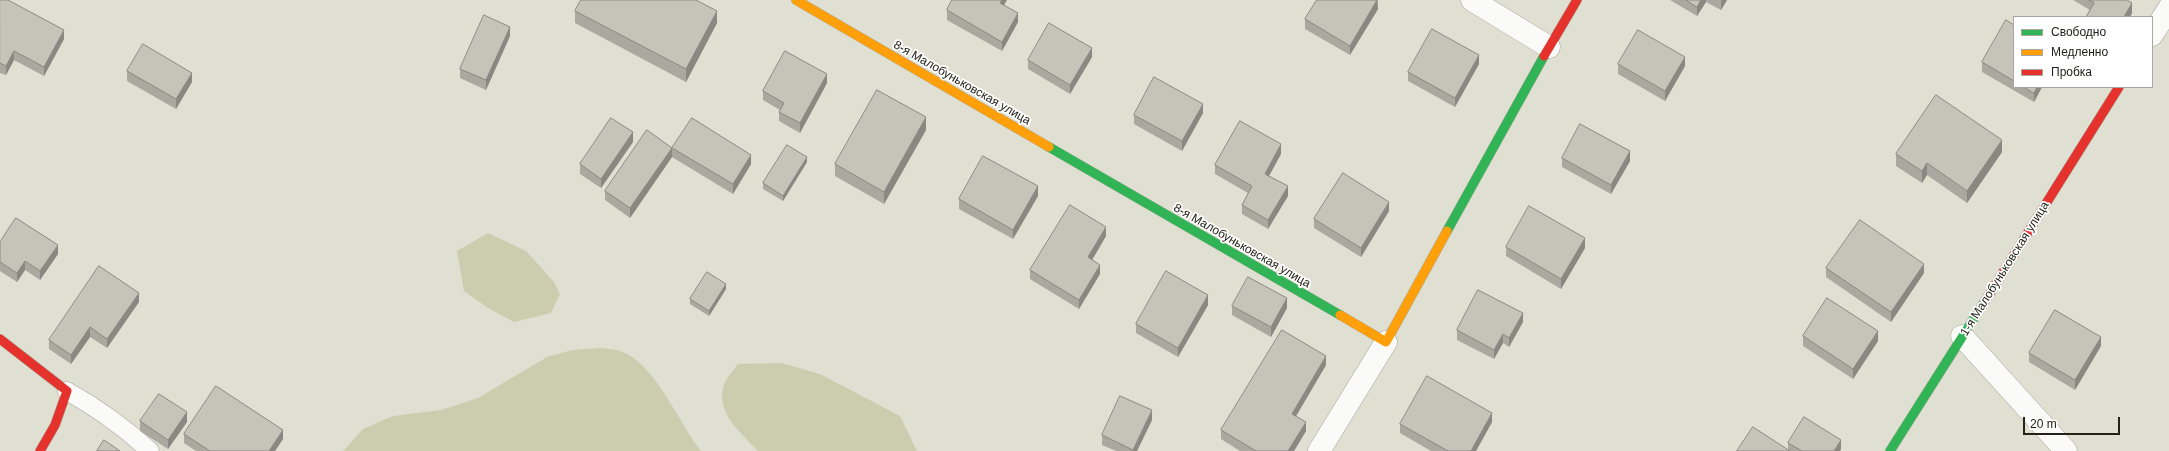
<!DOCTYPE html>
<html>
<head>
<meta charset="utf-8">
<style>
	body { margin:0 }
	#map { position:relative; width:2169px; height:451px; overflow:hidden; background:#dfe0d2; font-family:Arial,sans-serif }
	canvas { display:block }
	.legend { position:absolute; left:2013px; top:16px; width:140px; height:72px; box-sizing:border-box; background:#fff; border:1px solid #a7a7a3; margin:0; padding:5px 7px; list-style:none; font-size:12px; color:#222219 }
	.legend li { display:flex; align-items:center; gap:8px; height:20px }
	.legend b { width:20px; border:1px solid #a7a7a3 }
	.scale { position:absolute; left:2023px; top:417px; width:97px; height:18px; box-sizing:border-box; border:2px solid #222219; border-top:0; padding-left:5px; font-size:12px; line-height:14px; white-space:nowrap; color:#222219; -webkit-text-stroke:3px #fff; paint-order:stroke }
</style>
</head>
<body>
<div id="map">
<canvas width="2169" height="451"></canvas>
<ul class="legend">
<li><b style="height:5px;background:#30b455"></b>Свободно</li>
<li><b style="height:5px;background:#ff9f0a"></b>Медленно</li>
<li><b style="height:5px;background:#e5322d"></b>Пробка</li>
</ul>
<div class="scale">20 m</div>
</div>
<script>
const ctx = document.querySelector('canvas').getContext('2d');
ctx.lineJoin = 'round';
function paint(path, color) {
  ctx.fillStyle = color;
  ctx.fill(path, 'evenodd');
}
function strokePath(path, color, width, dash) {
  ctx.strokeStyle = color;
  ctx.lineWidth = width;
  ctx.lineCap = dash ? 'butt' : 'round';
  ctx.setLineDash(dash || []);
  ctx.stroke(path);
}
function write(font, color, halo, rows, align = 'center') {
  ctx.font = font + ' Arial,sans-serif';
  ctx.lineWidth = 3.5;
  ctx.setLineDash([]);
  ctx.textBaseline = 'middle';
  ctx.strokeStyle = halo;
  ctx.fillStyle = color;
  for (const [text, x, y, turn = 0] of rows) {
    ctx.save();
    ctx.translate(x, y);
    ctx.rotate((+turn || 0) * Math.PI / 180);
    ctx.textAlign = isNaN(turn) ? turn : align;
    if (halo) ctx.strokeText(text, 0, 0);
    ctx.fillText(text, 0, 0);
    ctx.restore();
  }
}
paint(new Path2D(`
	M488,233L526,251L554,282L560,294L551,313L514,322L488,308L464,291L457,251Z
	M601,348C607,349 614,349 620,351C655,362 679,424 701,451H343L363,429L393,416L441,410L478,398L547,357L572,350Z
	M781,363L820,374L900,416L917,451H758C740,432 713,411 725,382C728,376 734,370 738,364Z`), '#cccdae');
const lane = new Path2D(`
	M67,391C99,409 123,426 150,451`);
const street = new Path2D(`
	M1472,0L1549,47
	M2152,35L2169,8
	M1962,336L2066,451
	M1319,451L1386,342`);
const fast = new Path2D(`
	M1049,147L1340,315
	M1447,231L1544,56
	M1890,451L1985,301`);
const slow = new Path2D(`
	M796,0L1049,147
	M1340,315L1386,342L1447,231`);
const jam = new Path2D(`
	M1544,56L1577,0
	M1985,301L2119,87
	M0,339L67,391L55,425L40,451`);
strokePath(lane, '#a5a69b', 19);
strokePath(street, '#a5a69b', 23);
strokePath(fast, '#a5a69b', 10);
strokePath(slow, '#a5a69b', 10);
strokePath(jam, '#a5a69b', 10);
strokePath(lane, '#fafaf8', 18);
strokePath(street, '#fafaf8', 22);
strokePath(fast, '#30b455', 9);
strokePath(slow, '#ff9f0a', 9);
strokePath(jam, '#e5322d', 9);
paint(new Path2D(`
	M0,0L64,39L44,76L14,60L6,75L0,73Z
	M1378,0V9L1350,55L1305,29V19Z
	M1670,0H1727L1721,10L1706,2L1697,16Z
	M2073,0H2127L2132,13L2130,17H2086L2090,10Z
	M1004,5L1018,22L1002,51L947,20V10Z
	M575,11L717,23L686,82L575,23Z
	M2014,25V87H2042L2034,102L1982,72V62Z
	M510,36L486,90L460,78V69Z
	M1092,57L1070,94L1028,69V60Z
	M1479,64L1455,107L1408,81V72Z
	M1618,64L1685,66L1665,101L1618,74Z
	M127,71L192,82L176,109L127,81Z
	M827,83L800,133L779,121V112L780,110L763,100V91Z
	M1203,113L1182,151L1134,124V115Z
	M926,130L884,204L835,176V164Z
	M633,142L601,188L580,174V164Z
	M672,148L751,164L733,194L672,157Z
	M2002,152L1967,203L1927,175L1922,183L1896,166V154Z
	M1281,154L1269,176L1288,196L1268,229L1242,214V205L1248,193L1215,174V165Z
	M672,157L630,218L605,200V191Z
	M1562,158L1630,161L1611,194L1562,167Z
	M807,162L783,201L763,189V183Z
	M1038,196L1013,239L959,209V199Z
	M1389,211L1361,257L1314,228V219Z
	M1106,236L1092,260L1100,274L1079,309L1030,279V270Z
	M0,242L58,254L40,280L25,270L17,282L0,271Z
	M1506,247L1585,248L1561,289L1506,256Z
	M1826,268L1924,273L1891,322L1826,277Z
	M726,289L709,316L690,304V299Z
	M139,302L107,348L90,337L71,364L49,349V340Z
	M1208,305L1178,357L1136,333V324Z
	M1232,306L1287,308L1271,337L1232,315Z
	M1523,322L1509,347L1503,343L1494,359L1457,340V330Z
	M1803,336L1878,341L1853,379L1803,346Z
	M2101,346L2075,390L2029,362V353Z
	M1326,365L1296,416L1306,431L1294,451H1240L1221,439V430Z
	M1152,420L1137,451H1116L1102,445V435Z
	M140,421L187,422L168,449L140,431Z
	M1492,422L1476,451H1431L1400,433V424Z
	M184,434L283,439L275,451H196L184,443Z
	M1788,443L1841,449L1840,451H1737L1788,450Z`), '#a9a99f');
paint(new Path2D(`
	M1002,0H1007L1000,12V3Z
	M1377,0L1378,9L1350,55V46Z
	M1701,0H1706V2L1697,16V7Z
	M1722,0H1727L1721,10V1Z
	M2132,3V13L2130,17H2124Z
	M717,11V23L686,82V69Z
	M1018,13V22L1002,51V42Z
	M510,27V36L486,90V80Z
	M64,30V39L44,76V67Z
	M1092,48V57L1070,94V85Z
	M14,51V60L6,75V66Z
	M1479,55V64L1455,107V98Z
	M1685,57V66L1665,101V91Z
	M192,73V82L176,109V99Z
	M827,74V83L800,133V123Z
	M2037,87H2042L2034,102V93Z
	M1203,104V113L1182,151V141Z
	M926,117V130L884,204V192Z
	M633,132V142L601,188V179Z
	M2002,140V152L1967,203V191Z
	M1281,144V154L1265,183V174Z
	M672,148V157L630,218V208Z
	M1630,151V161L1611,194V185Z
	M751,155V164L733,194V184Z
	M807,157V162L783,201V196Z
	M1927,163V175L1922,183V171Z
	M1038,186V196L1013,239V230Z
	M1288,186V196L1268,229V220Z
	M1389,202V211L1361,257V248Z
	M1106,227V236L1088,267V257Z
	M1585,238V248L1561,289V279Z
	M58,245V254L40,280V271Z
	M25,261V270L17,282V273Z
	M1924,264V273L1891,322V312Z
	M1100,265V274L1079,309V300Z
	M726,284V289L709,316V311Z
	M139,293V302L107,348V339Z
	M1208,295V305L1178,357V348Z
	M1287,298V308L1271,337V327Z
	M1523,313V322L1509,347V338Z
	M90,327V337L71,364V355Z
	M1878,331V341L1853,379V369Z
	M1503,334V343L1494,359V350Z
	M2101,337V346L2075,390V380Z
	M1326,356V365L1292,423V414Z
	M1152,410V420L1137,451H1133Z
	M187,412V422L168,449V440Z
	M1492,413V422L1476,451H1471Z
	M1306,422V431L1294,451H1288Z
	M283,430V439L275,451H269Z
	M1841,440V449L1840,451H1834Z`), '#898982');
const building = new Path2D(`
	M0,0H8L64,30L44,67L14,51L6,66L0,63Z
	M581,0H696L717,11L686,69L575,11Z
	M952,0H1002L1000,3L1018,13L1002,42L947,10Z
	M1317,0H1377L1350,46L1305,19Z
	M1686,0H1701L1697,7Z
	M2089,0H2127L2132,3L2124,17H2086L2094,3Z
	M484,15L510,27L486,80L460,69Z
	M2006,20L2014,25V81L1982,62Z
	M1049,23L1092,48L1070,85L1028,60Z
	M1432,29L1479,55L1455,98L1408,72Z
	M1638,30L1685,57L1665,91L1618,64Z
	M143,44L192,73L176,99L127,71Z
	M785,51L827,74L800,123L779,112L784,103L763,91Z
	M1154,77L1203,104L1182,141L1134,115Z
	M2024,87H2037L2034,93Z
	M877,90L926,117L884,192L835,164Z
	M1936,95L2002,140L1967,191L1927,163L1922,171L1896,154Z
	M611,118L633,132L601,179L580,164Z
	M692,118L751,155L733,184L672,148Z
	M1240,121L1281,144L1265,174L1288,186L1268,220L1242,205L1252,186L1215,165Z
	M1580,124L1630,151L1611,185L1562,158Z
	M647,130L672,148L630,208L605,191Z
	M787,145L807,157L783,196L763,183Z
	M983,156L1038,186L1013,230L959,199Z
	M1343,173L1389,202L1361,248L1314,219Z
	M1070,205L1106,227L1088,257L1100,265L1079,300L1030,270Z
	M1529,206L1585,238L1561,279L1506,247Z
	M16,218L58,245L40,271L25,261L17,273L0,262V242Z
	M1860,220L1924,264L1891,312L1826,268Z
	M99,266L139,293L107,339L90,327L71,355L49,340Z
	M1166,271L1208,295L1178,348L1136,324Z
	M707,272L726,284L709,311L690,299Z
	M1248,277L1287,298L1271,327L1232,306Z
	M1478,290L1523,313L1509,338L1503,334L1494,350L1457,330Z
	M1827,298L1878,331L1853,369L1803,336Z
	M2055,310L2101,337L2075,380L2029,353Z
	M1282,330L1326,356L1292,414L1306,422L1288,451H1256L1221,430Z
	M1427,376L1492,413L1471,451H1448L1400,424Z
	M216,386L283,430L269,451H210L184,434Z
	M159,394L187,412L168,440L140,421Z
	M1120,396L1152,410L1133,450L1102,435Z
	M1804,417L1841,440L1834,451H1802L1788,443Z
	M1753,427L1790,451H1737Z
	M104,440L120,451H97Z`);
paint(building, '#c4c4b9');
strokePath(building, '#898982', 1);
write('12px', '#222219', '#fff', [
	["8-я Малобуньковская улица",962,83,30],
	["8-я Малобуньковская улица",1242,246,30],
	["1-я Малобуньковская улица",2005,269,-58]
]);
</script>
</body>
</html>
